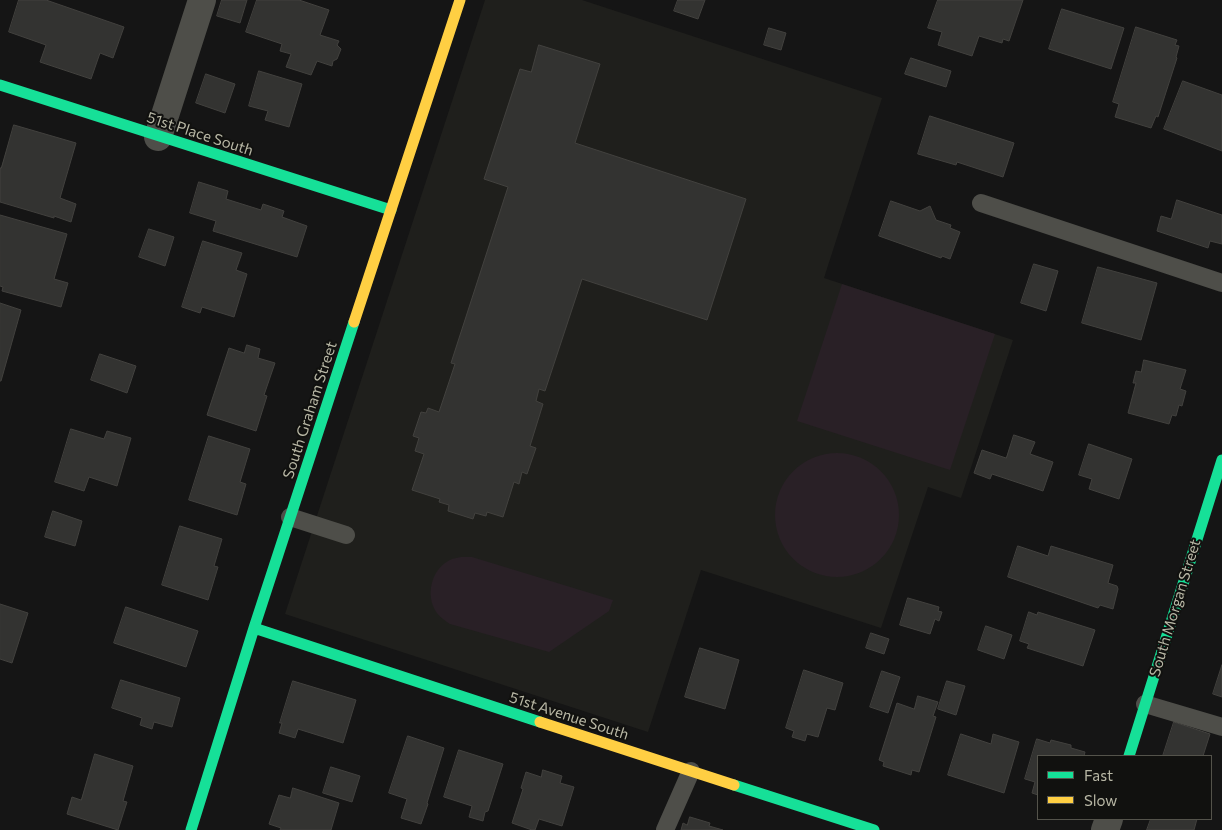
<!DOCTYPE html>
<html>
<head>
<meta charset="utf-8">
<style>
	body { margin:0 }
	#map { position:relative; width:1222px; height:830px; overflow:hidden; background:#151515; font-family:Commissioner,sans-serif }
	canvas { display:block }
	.legend { position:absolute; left:1037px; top:755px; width:175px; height:65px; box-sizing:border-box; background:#11110f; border:1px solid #54534b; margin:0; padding:6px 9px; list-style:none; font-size:15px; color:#b8b7a5 }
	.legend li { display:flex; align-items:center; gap:10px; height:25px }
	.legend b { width:25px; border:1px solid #54534b }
</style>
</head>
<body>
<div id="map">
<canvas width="1222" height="830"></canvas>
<ul class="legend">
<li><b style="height:6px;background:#16e098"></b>Fast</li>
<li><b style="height:6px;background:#ffcf43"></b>Slow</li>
</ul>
</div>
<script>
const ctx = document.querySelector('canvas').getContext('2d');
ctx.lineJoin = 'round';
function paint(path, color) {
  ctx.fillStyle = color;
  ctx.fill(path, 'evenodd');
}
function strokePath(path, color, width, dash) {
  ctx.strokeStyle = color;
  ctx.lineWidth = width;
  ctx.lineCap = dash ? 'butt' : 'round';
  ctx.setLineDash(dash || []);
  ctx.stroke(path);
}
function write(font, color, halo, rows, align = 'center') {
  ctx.font = font + ' Commissioner,sans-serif';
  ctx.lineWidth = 4;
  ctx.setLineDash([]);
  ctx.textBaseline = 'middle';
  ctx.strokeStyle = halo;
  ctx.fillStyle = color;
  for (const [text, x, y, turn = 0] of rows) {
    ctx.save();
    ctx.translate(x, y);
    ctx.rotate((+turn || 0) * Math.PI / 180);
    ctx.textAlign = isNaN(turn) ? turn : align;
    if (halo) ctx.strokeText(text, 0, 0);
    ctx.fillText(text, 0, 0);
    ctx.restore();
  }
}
paint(new Path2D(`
	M485,0H582L882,98L824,278L1013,340L961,498L928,487L881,628L701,570L648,732L285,614Z`), '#1f1f1c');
paint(new Path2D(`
	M842,284L995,334L950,470L797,421Z
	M775 515a62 62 0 1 1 124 0a62 62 0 1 1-124 0Z
	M461,557H472L613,600L609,611L549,652L450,624C444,620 437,615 434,608C426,591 433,568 450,560C453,558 458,558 461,557Z`), '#292026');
const building = new Path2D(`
	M19,0H46L124,27L113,58L100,53L91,79L40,62L46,45L9,32Z
	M222,0H247L240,23L217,16Z
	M257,0H299L329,10L320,35L339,41L337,45L341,49L337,59L333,61L332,66L317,61L311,75L286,67L291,54L280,51L282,44L246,32Z
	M678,0H705L698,19L674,11Z
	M938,0H1023L1009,41L1003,39L1002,43L979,36L972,56L938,45L942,32L928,28Z
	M1062,9L1124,28L1111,69L1049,49Z
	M1136,27L1177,40L1175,45L1179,46L1176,57L1177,58L1158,117L1156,116L1151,128L1115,117L1119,104L1113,102Z
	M769,28L786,33L781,50L764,45Z
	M539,45L600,64L575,143L746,199L707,320L582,279L545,391L539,389L536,401L543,404L530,446L536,448L527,474L522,472L519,484L514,482L503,517L487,512L486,516L475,513L473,519L448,511L449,505L439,502L440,499L412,490L424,454L415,451L419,438L413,436L421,412L426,413L428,408L439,412L455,364L451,363L508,187L484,179L520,69L531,72Z
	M911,58L951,71L946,87L905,74Z
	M259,71L302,84L289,127L265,120L268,111L249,106Z
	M206,74L235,84L225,113L196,103Z
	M1183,81L1222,95V151L1164,129Z
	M930,116L1014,143L1003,177L957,162L956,165L918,154Z
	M14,125L76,143L60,198L76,204L71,222L54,216V218L0,202V168H1Z
	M199,182L228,191L226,199L261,210L263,204L284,211L282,217L307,226L297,257L213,231L216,221L190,213Z
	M1177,200L1222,215V244L1210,241L1208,248L1157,231L1161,216L1171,219Z
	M891,201L920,211L930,206L936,220L951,225L950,228L960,232L950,259L942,256L941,258L879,236Z
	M0,215L67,234L54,279L68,283L61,307L2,291L3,287L0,286Z
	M149,229L174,237L165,266L139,257Z
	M203,241L242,253L236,270L247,274L234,317L202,307L200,313L182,307Z
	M1034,264L1058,271L1046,311L1021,303Z
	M1098,267L1157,283L1141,340L1082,323Z
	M0,303L21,310L1,381H0Z
	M247,345L260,349L258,358L275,363L264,395L267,396L256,431L207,415L229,348L244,353Z
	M100,354L136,366L127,393L91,380Z
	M1144,360L1186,370L1180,389L1186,391L1182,406L1179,405L1176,416L1172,415L1169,424L1128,413L1136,383H1133L1136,371L1141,372Z
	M71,429L104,439L107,431L131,438L117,486L89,477L84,491L55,482Z
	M1014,435L1035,442L1030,454L1053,462L1043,491L992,474L990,479L974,473L982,450L1006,458Z
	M209,436L250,449L240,482L246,484L237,515L189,500Z
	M1089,444L1132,459L1119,499L1089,489L1092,479L1079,475Z
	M53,511L82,521L75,546L45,537Z
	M180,526L222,539L214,566L218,567L208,600L162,585Z
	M1018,546L1048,556L1051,546L1113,565L1108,583L1117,586L1118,589L1113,609L1100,605L1098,608L1008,577Z
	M908,598L939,607L938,611L942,612L939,621L935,619L930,634L900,625Z
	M0,604L28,613L12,663L0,659Z
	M126,607L198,631L186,667L114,643Z
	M1029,612L1037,615L1038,612L1095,630L1083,666L1027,648L1029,644L1020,641Z
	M986,626L1012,635L1004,659L978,650Z
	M871,633L889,639L884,654L866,648Z
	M700,648L739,660L725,709L685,697Z
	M1222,665V697L1213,694Z
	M804,670L843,683L835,710L827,708L818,737L807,734L805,741L792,737L794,731L786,728Z
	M882,671L900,677L888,713L870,707Z
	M121,680L180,698L172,727L154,722L152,729L140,725L142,718L112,708Z
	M293,681L356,700L343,743L298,729L295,738L279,733L282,723H280Z
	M947,681L965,686L956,715L938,709Z
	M918,696L938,702L933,716L936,717L919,772L912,770L911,775L883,766L884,762L879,760L897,703L914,709Z
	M1174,722L1210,734L1203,756H1163Z
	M961,734L991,744L993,734L1019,742L1004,793L948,775Z
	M408,736L444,748L427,803L428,804L421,824L401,818L407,799L389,793Z
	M1037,739L1050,743L1051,740L1071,745V748L1085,752L1084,756H1038V795L1032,793L1035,782L1025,779Z
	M459,750L503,764L488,811L485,812L483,821L469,817L472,806L444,797Z
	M95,754L133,766L123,801L127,802L118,830L67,814L72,797L81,800Z
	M331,767L360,776L352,802L323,793Z
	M543,770L562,776L560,783L574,787L562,826L539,819L535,830H532L512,823L523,789L521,788L526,772L541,777Z
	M293,788L339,803L331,830H280L281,828L269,824L279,795L290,798Z
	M690,817L710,823L709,826L723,830H681L683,823L687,825Z
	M1151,819H1197L1194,830H1147Z`);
paint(building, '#333331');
strokePath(building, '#42413e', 1);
strokePath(new Path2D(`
	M981,203L1222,283
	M290,517L346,535
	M1145,704L1222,727
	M665,830L691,771`), '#4e4e49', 18);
strokePath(new Path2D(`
	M158,137L202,0
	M1105,830L1109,819`), '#4e4e49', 28);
strokePath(new Path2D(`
	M0,85L391,210
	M254,628L540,722
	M1129,756L1222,460
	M734,785L874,830
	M191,830L254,628L354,322`), '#16e098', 11);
strokePath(new Path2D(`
	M354,322L460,0
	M540,722L734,785`), '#ffcf43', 11);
write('15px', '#b8b7a5', '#11110f', [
	["51st Place South",200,134,18],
	["South Graham Street",310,410,-72],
	["South Morgan Street",1175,608,-73],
	["51st Avenue South",569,716,18]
]);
</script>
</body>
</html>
